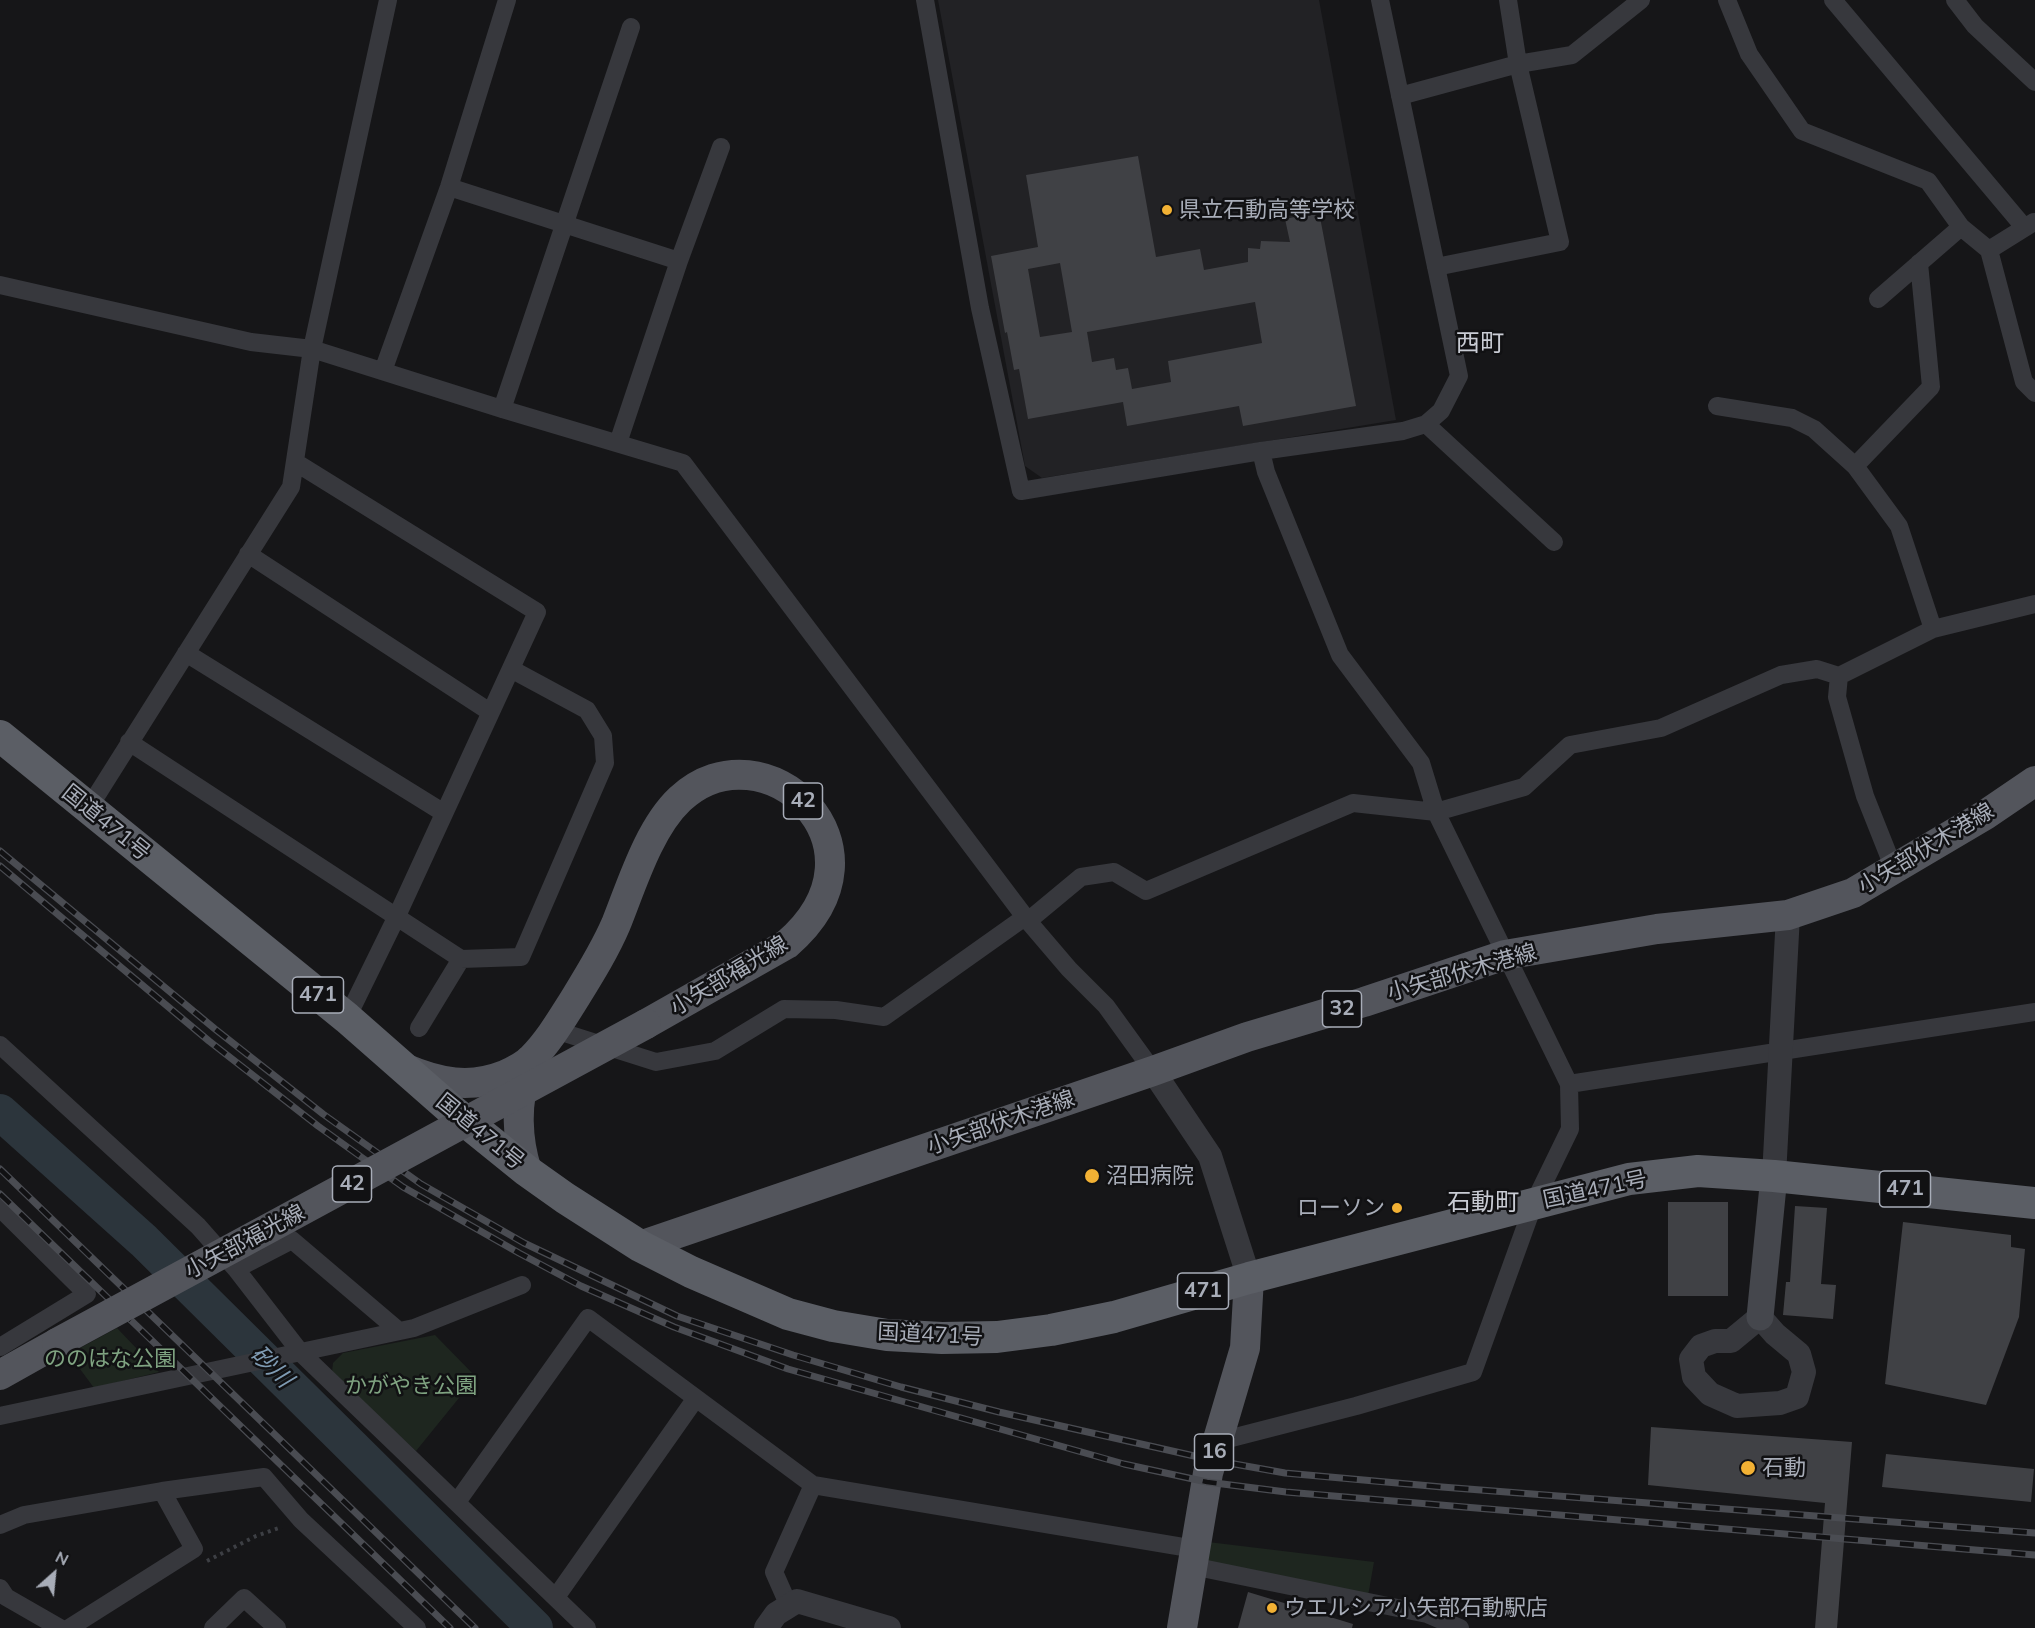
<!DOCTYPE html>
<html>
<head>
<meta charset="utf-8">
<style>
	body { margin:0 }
	#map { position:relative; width:2035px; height:1628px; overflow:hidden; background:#161618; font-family:Mulish,sans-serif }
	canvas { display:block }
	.north { position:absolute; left:24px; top:1544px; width:60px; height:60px; -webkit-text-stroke:4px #111113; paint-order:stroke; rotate:27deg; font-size:16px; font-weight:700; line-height:24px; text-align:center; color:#a8adb8 }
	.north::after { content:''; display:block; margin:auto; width:21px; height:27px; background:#a8adb8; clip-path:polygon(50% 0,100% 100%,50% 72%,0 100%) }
</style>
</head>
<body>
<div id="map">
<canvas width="2035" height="1628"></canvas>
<div class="north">N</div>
</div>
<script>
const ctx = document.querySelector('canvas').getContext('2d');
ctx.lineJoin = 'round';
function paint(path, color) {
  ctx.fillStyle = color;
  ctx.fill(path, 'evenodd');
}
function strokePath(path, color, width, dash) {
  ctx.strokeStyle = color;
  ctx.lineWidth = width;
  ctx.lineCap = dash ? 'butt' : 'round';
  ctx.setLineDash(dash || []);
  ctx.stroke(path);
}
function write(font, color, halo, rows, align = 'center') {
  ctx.font = font + ' Mulish,"Noto Sans JP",sans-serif';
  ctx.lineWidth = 5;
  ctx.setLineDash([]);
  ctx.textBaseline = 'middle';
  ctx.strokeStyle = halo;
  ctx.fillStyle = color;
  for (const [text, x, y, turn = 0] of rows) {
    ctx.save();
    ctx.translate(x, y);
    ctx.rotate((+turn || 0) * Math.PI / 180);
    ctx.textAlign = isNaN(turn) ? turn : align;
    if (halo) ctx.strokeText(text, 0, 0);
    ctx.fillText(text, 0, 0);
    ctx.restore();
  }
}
paint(new Path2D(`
	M938,0H1319L1396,420L1042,478L1025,466Z`), '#222225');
paint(new Path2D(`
	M117,1328L159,1372L94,1388L69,1354Z
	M435,1335L476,1377L416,1451L337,1379L332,1372L333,1363L343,1353Z
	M1208,1542L1374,1562L1368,1596L1206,1561Z`), '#1e261f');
strokePath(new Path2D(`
	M0,1112L144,1241L535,1628`), '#2c353c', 36);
paint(new Path2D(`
	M1138,156L1156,257L1200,249L1204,270L1248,262V248L1260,249L1261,241L1290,242L1285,219L1319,212L1356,406L1243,426L1239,406L1127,426L1123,402L1028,419L1019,369L1014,370L1007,332L1005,333L991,256L1038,247L1026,175ZM1060,263L1072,332L1040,337L1028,269ZM1255,302L1262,343L1168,361L1171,382L1132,389L1128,368L1116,370L1114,358L1092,362L1087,332Z
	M1668,1202H1728V1296H1668Z
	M1795,1206L1827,1208L1821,1284L1836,1285L1833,1319L1783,1315L1786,1282H1790Z
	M1903,1222L2011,1235V1247L2025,1249L2019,1317L1986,1405L1885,1384Z
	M1651,1427L1852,1442L1837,1628H1815L1825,1503L1648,1485Z
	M1886,1454L2034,1469L2031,1502L1882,1487Z
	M1248,1592L1353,1624L1352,1628H1238Z`), '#404145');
strokePath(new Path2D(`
	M207,1561L256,1536L282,1527`), '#3d3f44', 4, [3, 4.5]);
strokePath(new Path2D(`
	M925,0L980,308L1021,491L1261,451L1403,431L1426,424L1441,411L1459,376L1380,0
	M1727,0L1749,54L1802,131L1928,181L1961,227L1989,250
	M1833,0L2024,227
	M1955,0L1975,26L2035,82
	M1400,96L1518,64L1572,55L1641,0
	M449,187L679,261
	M2034,222L1989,250L2024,382L2035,393
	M1919,263L1931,387L1855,466L1899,526L1933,629
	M1436,267L1560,242L1518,64L1508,0
	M0,285L251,342L312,349L502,409L683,463L1028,921L1069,969L1106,1006L1153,1071
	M1878,299L1961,227
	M383,371L449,187L507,0
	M1717,406L1792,418L1814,429L1855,466
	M502,409L631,27
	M1426,424L1554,542
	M618,443L679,261L721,147
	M295,462L537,612L396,918L347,1018
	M248,554L490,712
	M186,653L444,813
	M1839,676L1837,697L1865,796L1894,869
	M129,742L461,959L521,957L605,763L603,736L587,710L511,669
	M88,809L291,487L312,349L388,0
	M1028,921L1081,877L1114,872L1146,891L1353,803L1436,812L1524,787L1570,745L1661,728L1781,675L1817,669L1839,676L1933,629L2035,604
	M419,1028L461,959
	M555,1030L656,1062L715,1051L784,1009L836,1010L884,1017L1025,917
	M0,1045L198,1226L236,1269L301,1353L587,1628
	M1569,1084L2035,1012
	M0,1208L87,1294L0,1347
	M236,1269L292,1240L399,1331
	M0,1416L414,1328L522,1285
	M1216,1442L1356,1406L1473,1372L1534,1203L1570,1129L1569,1084L1436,812L1421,763L1340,655L1266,472L1261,451
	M457,1502L588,1318L813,1485L1195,1549
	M0,1525L24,1515L162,1491L264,1477L301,1520L417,1628
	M1192,1566L1427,1614L1460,1628
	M0,1588L6,1597L60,1628
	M556,1597L696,1398
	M789,1606L774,1572L813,1485
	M69,1628L194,1549L162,1491
	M213,1628L244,1598L277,1628`), '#37383d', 18);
strokePath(new Path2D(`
	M1153,1071L1210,1156L1249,1278
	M1774,1176L1788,915
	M1760,1317L1775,1334L1799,1354L1804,1372L1797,1397L1780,1403L1737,1406L1710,1394L1694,1377L1691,1359L1701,1346L1715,1341H1731Z
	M766,1628L776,1614L797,1601L889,1628`), '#37383d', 24);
strokePath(new Path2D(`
	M1760,1317L1774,1176`), '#45474d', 27);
strokePath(new Path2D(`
	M404,1068C439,1083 470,1089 505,1075C514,1071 525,1066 532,1058C548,1042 560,1022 572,1003C588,977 604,952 616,924C632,884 649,828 680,799C764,721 900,847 787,944L646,1024
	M527,1071C515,1103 517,1140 527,1171
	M640,1246L1153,1071L1247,1037L1364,1002L1505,955L1657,929L1788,915L1853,893L1985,815L2035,781
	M0,1375L57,1343
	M1182,1628L1208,1473L1245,1348L1249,1278`), '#53555c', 30);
strokePath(new Path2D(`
	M0,736L347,1018L454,1112L527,1171L565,1198L640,1246L691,1272L788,1314L833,1326L887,1335L942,1338L997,1337L1051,1330L1114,1317L1249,1278L1629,1179L1698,1171L1774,1176L2035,1203`), '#5b5e65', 32);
const rail = new Path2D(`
	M0,851L215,1029L323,1114L421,1184L524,1243L677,1316L793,1355L901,1387L999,1412L1212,1460L1285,1473L1442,1487L2035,1533
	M0,866L209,1041L318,1126L403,1187L519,1253L581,1286L674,1327L788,1369L1124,1464L1207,1482L1286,1492L2035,1555
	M0,1169L475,1628
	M0,1194L450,1628`);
strokePath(rail, '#4a4c52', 7);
strokePath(rail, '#111113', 4.5, [14]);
strokePath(new Path2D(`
	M57,1343L646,1024`), '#53555c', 30);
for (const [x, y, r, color] of [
	[1167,210,6,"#f2b134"],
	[1092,1176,8,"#f2b134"],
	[1397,1208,6,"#f2b134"],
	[1748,1468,8,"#f2b134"],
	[1272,1608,6,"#f2b134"]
]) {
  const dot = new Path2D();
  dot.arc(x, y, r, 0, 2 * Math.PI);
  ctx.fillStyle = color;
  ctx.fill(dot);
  strokePath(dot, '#111113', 2);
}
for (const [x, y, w] of [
	[803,801,39],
	[318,995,51],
	[1342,1009,39],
	[352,1184,39],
	[1905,1189,51],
	[1203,1291,51],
	[1214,1452,39]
]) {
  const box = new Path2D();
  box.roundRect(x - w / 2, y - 18, w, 36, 4.5);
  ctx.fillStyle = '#111113';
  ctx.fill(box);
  strokePath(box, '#a8adb8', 1.5);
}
write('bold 21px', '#a8adb8', null, [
	["42",803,801],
	["471",318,995],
	["32",1342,1009],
	["42",352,1184],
	["471",1905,1189],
	["471",1203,1291],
	["16",1214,1452]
]);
write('22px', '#a8adb8', '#111113', [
	["県立石動高等学校",1179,210],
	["沼田病院",1106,1176],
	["ローソン",1385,1208,"right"],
	["石動",1762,1468],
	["ウエルシア小矢部石動駅店",1284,1608]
], 'left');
write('22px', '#a8adb8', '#111113', [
	["国道471号",106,823,39],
	["小矢部伏木港線",1926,849,-31],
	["小矢部伏木港線",1462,973,-16],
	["小矢部福光線",729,976,-31],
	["小矢部伏木港線",1001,1123,-19],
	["国道471号",480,1132,39],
	["国道471号",1595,1190,-12],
	["小矢部福光線",245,1242,-28],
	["国道471号",930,1335,3]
]);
write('22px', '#7fa381', '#111113', [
	["ののはな公園",110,1359],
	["かがやき公園",411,1386]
]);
write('24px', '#c9ccd4', '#111113', [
	["西町",1480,344],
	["石動町",1483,1203]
]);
write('italic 24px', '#7f9bb3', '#111113', [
	["砂川",271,1367,45]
]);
</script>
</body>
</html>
